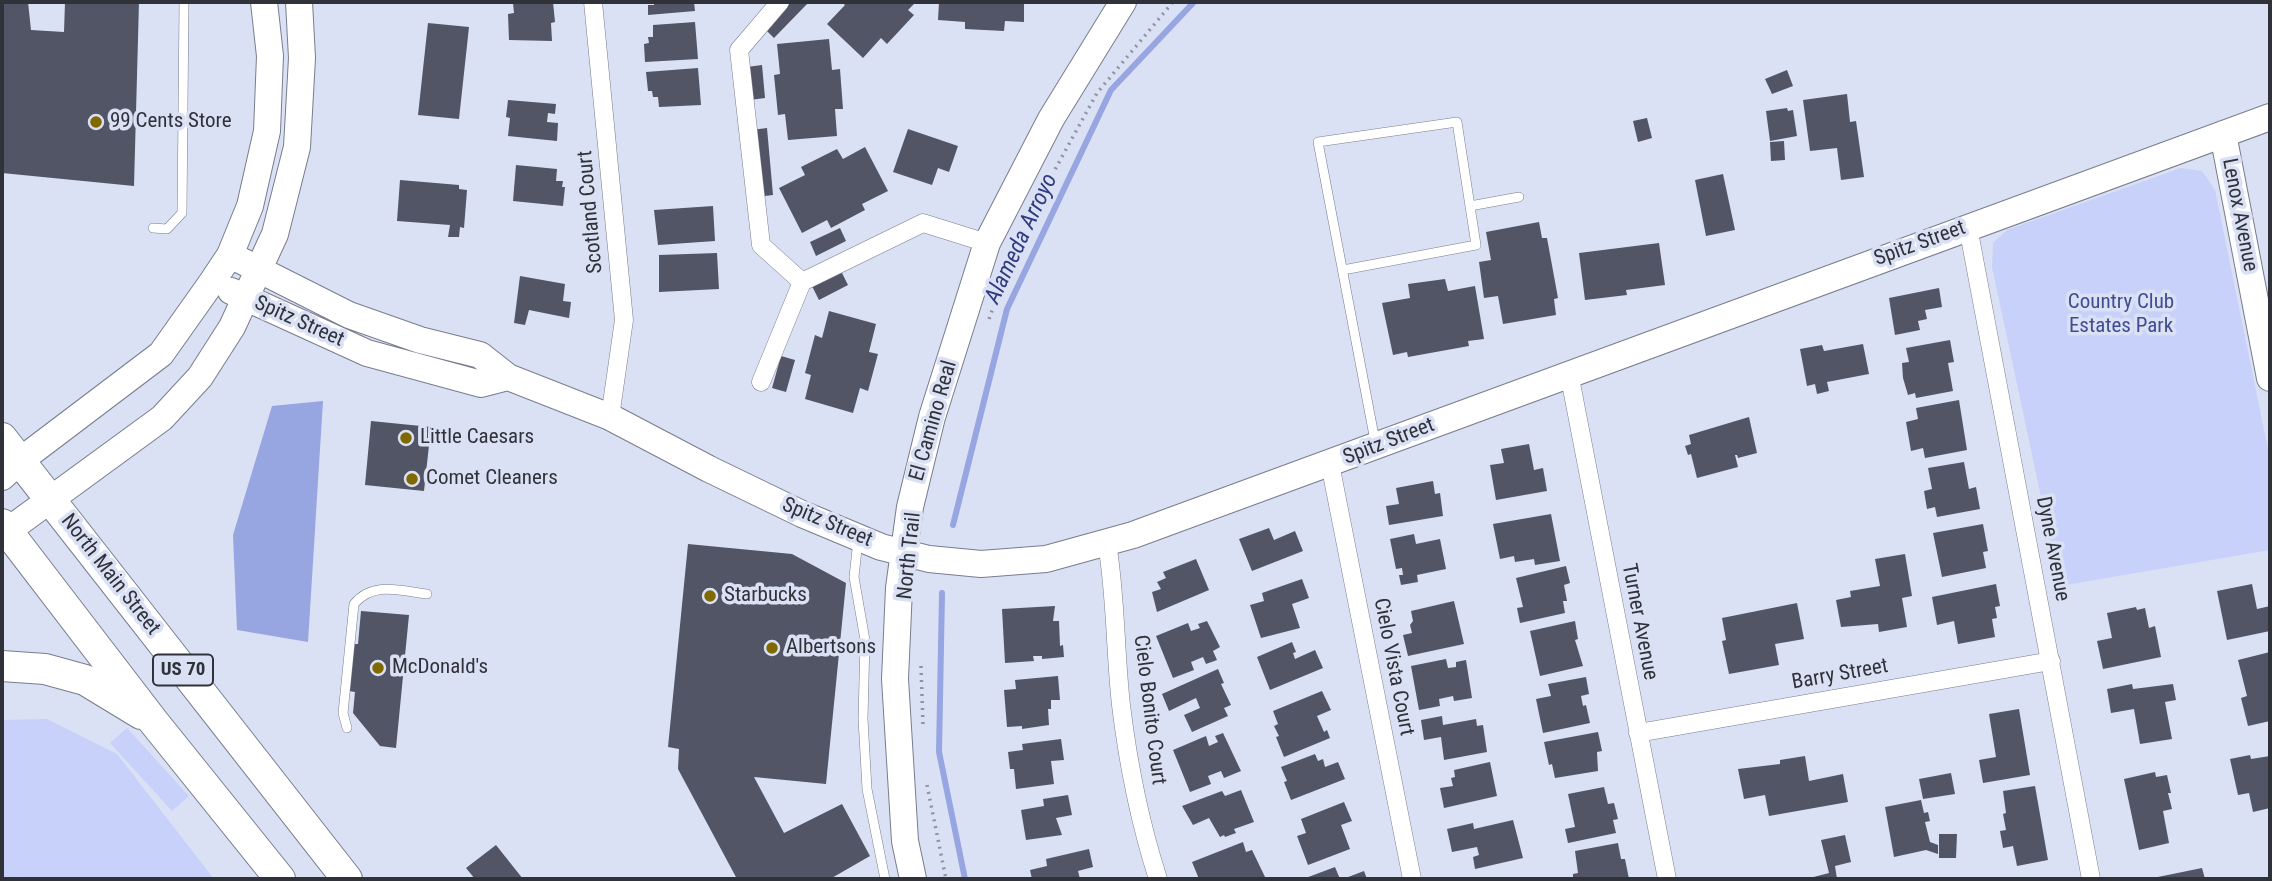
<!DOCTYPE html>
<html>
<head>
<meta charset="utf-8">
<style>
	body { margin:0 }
	#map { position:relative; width:2272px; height:881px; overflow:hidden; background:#dbe1f4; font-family:"Roboto Condensed",sans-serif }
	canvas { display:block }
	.frame { position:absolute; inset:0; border:4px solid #30323a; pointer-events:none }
</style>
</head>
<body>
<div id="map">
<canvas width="2272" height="881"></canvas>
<div class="frame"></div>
</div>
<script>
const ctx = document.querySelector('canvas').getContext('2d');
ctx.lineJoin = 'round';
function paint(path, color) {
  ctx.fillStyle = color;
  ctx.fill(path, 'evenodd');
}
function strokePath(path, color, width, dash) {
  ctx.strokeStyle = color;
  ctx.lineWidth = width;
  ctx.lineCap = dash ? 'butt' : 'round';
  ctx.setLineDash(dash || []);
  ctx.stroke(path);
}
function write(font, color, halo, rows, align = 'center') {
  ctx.font = font + ' "Roboto Condensed",sans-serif';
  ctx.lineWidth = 7;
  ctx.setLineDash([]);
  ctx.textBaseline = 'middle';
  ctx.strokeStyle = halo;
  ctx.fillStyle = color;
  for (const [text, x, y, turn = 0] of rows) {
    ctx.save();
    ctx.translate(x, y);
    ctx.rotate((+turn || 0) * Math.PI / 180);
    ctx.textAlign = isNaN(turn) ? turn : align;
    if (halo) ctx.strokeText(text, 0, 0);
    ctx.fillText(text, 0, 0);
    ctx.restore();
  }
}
paint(new Path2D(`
	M2181,168L2202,171L2215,190L2270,459V550L2060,586L1992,267L1993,243L2007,230Z
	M47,719L117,754L214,879H2V720Z
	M127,728L189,796L172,811L110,743Z`), '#c7d1f9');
paint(new Path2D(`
	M323,401L308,642L237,630L233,535L272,406Z`), '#97a5e0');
strokePath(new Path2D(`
	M953,525L1007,309L1111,90L1194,2
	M942,593L939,752L965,879`), '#97a5e0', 6);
paint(new Path2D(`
	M2,2H28L31,30L64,32L65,2H139L134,186L2,173Z
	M553,2L555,22L551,23L552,41L509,40L508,14L514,13L513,3Z
	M654,2H694L695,11L648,15V5H654Z
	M788,2H809L774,38L763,27Z
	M841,2H916L908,10L914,15L887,44L881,38L863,58L827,24L845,5Z
	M939,2H1024V22L1005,21L1004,31L965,29V22L938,20Z
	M695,22L698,59L645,62L644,44L649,43L648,37H653V25Z
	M428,23L469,27L459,119L418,115Z
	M829,39L832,70L840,69L843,109H835L837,136L788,140L785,114L778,115L774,75L780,74L777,44Z
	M762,65L765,98L750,100L747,67Z
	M698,68L701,105L659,107L658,97H653L652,91H648L646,72Z
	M1787,70L1793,86L1772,94L1765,79Z
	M1847,94L1850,122L1856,121L1864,177L1841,180L1837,148L1810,151L1803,100Z
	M508,100L556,104L555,114L548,113L547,122L558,123L557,141L508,136L510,118L506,117Z
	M1787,108L1788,111L1793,110L1797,136L1770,141L1766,111Z
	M1647,118L1652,138L1638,142L1633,121Z
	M767,128L773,195L757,197L752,130Z
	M908,129L958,146L949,172L938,168L932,185L893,172Z
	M1784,141L1785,160L1771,161L1770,142Z
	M865,147L888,191L862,204L865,210L831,228L827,220L802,233L779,188L805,175L801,167L837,149L843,159Z
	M516,165L557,169L556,181H563L562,187H565L563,206L513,201Z
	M1723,174L1735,230L1706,236L1695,180Z
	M400,180L459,185V189L467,190L464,228L460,227L459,237H448L450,225L397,221Z
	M713,206L715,241L658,245L654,210Z
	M1539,222L1542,238H1547L1558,298L1554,299L1556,315L1503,324L1498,296L1484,298L1479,262L1491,260L1486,232Z
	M840,228L846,241L816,256L810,242Z
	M1659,243L1665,285L1626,290L1627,295L1585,300L1579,253Z
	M717,253L719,289L659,292V255Z
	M841,271L848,285L819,300L812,286Z
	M520,276L565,284L563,301L571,302L569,318L529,310L525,325L514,323Z
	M1445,279L1448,291L1475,286L1484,339L1468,341L1469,346L1408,357L1407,352L1393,355L1382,303L1410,298L1408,284Z
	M1939,288L1942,307L1925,310L1927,319L1918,321L1920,330L1895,335L1889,298Z
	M829,311L876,324L869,352L878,354L868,391L860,388L853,413L805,399L811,375L805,373L815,335L822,338Z
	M1950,340L1954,362L1948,363L1953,391L1916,398L1915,393L1908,395L1903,378L1902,363L1909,362L1906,348Z
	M1863,344L1869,374L1827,382L1829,391L1817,394L1815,384L1807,386L1800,349L1822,345L1824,351Z
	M781,356L795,360L786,392L772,388Z
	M1959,400L1967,450L1925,458L1923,448L1911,451L1906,422L1918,419L1916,408Z
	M1749,417L1757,453L1738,458L1737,455H1735L1738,467L1697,478L1691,454L1688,455L1685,446L1691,444L1689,435Z
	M371,421L431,427L424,491L365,485Z
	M1529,444L1534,470L1543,468L1547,491L1496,500L1490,465L1504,463L1501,449Z
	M1964,462L1969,489L1976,487L1980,509L1937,517L1935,507L1927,509L1924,491L1932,489L1928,468Z
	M1433,481L1435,494L1440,493L1443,516L1389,525L1386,506L1399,504L1396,488Z
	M1551,514L1560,561L1535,565L1534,559L1515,562L1514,556L1500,559L1493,524Z
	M1983,524L1988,551L1983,552L1986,568L1942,577L1933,533Z
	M1269,528L1274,540L1295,531L1303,551L1252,571L1239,539Z
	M1414,534L1416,544L1440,539L1446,569L1417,575L1418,582L1401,585L1399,575H1403L1402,568L1396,569L1390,539Z
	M688,544L792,554L846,583L826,784L754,777L784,833L842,804L870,856L830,879H737L678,769L679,749L668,747Z
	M1905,554L1912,596L1902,598L1907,627L1879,632L1878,624L1841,627L1836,600L1851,597L1850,591L1880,586L1875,559Z
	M1196,559L1209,590L1157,612L1152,592L1161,589L1157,582L1166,578L1163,572Z
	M1566,566L1570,583L1564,585L1567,601H1563L1565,613L1520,623L1517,608L1523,607L1516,578Z
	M1302,579L1309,598L1292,604L1300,628L1261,638L1250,605L1264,601L1262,593Z
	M1996,584L2000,606L1995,607L1997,618L1992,619L1995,637L1958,644L1954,621L1937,625L1932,597Z
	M2252,584L2257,609L2270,606V631L2227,640L2217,591Z
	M1454,601L1464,644L1408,656L1403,635L1412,633L1410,625L1413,621L1411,611Z
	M1797,603L1804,639L1775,644L1779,665L1729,674L1722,641L1726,640L1722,618Z
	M1055,606L1053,621H1059L1060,646L1063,645L1064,657L1042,659V656H1033L1034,661L1005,663L1002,609Z
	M2136,607L2137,610L2145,608L2149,628L2155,626L2161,657L2103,669L2097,641L2112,638L2107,613Z
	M361,611L409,615L396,748L380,746L353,713L355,692L349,691L354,644H358Z
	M1207,621L1220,647L1213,651L1217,660L1206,664L1203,657L1191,662L1194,670L1173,678L1156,636L1188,623L1191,631L1200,628L1198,624Z
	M1575,621L1578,639L1575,640L1583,666L1540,676L1530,631Z
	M1292,642L1296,652L1293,653L1295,659L1315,650L1323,668L1270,690L1257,657Z
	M2270,652V721L2248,726L2241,698L2247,696L2238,660Z
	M1446,659L1448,668L1456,667V662L1466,660L1472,698L1454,701L1453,696L1439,699L1440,706L1419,710L1411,666Z
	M1218,669L1224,683L1221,684L1231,705L1224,708L1228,716L1192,732L1184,715L1200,708L1196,698L1169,711L1162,694Z
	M1058,676L1060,700H1051V709H1048L1049,725L1022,729V726L1007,727L1004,690L1016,689L1015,680Z
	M1586,677L1589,694L1581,696L1583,706L1586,705L1590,723L1543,733L1536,699L1551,696L1548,684Z
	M2132,684L2133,689L2173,684L2176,700L2165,702L2172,739L2140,744L2134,709L2111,713L2107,689Z
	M1322,691L1331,710L1317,716L1324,732L1327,730L1330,738L1284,757L1276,737L1279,736L1274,726L1278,724L1273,711Z
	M2019,709L2030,775L1983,783L1979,760L1996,757L1989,714Z
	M1442,716L1443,725L1476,719L1477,726L1483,725L1487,752L1444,760L1441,737L1424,740L1421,720Z
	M1598,732L1602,751L1597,752L1598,771L1555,778L1552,764L1549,765L1544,742Z
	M1223,733L1241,771L1224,778L1221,771L1208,776L1211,784L1190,792L1173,750L1206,736L1209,746L1218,742L1215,736Z
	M1061,739L1064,760L1051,761L1054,784L1016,789L1014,769H1010L1008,752L1023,750L1022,744Z
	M1315,754L1318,761L1323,759L1325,767L1338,762L1345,779L1291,800L1284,782L1287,781L1281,767Z
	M2250,755L2251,759L2270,756V808L2253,812L2249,793L2238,795L2230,759Z
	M1805,756L1809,781L1843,774L1848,802L1769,816L1765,795L1744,799L1738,769L1780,764V760Z
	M1490,762L1497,796L1444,808L1440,788L1453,786L1451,778L1455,777L1454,770Z
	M2155,772L2156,777L2167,775L2171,793H2168L2172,809L2163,811L2169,843L2139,850L2124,779Z
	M1951,773L1955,794L1923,799L1919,779Z
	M2035,786L2048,860L2017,866L2013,846L2003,848L2000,831L2006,830L2003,814L2006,813L2003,791Z
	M1604,787L1608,804L1614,803L1618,819L1613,820L1616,833L1568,843L1565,829L1575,827L1568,794Z
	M1241,790L1254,822L1234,829L1236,833L1225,837L1224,835L1220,837L1209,818L1193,825L1182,806L1222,791L1225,796Z
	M1068,795L1072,815L1056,818L1062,835L1026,840L1021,810L1044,806L1043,799Z
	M1921,800L1924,813L1928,812L1930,821L1925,822L1930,842L1938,845V854L1926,850L1894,857L1885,807Z
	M1344,802L1352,821L1341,825L1350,849L1308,865L1297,836L1306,833L1301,819Z
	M1513,820L1523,858L1475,869L1473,857L1479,855L1477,847L1452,852L1447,829L1473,823L1474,829Z
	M1939,834H1957L1956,858H1939Z
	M1845,835L1851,862L1835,866L1837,879H1806L1829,873L1821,840Z
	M1243,842L1246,852L1252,850L1266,879H1199L1192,862Z
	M1618,843L1621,859H1625L1629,879H1573V874L1578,873L1575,851Z
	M496,845L523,879H475L466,868Z
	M1089,849L1093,867L1078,871L1080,879H1032L1030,870L1047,866L1046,859Z
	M1335,867L1340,879H1303Z
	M2202,868L2205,879H2153V878Z
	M1364,871L1367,879H1343Z`), '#515566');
const lane = new Path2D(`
	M1470,206L1519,197
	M153,228L167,229L182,213L184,2
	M1343,270L1476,245L1457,122L1318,142L1375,441
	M858,540L854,577L865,640L863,719L867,789L885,879
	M347,728L343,713L354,604C373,581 401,591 427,594`);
const street = new Path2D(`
	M593,2L624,320L610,417
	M780,2L739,50L761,245L802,282L923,223L987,243
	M1968,227L2091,879
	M1569,373L1667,879
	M761,382L802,282
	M1330,464L1412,879
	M1107,543C1116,597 1115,651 1121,705C1128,763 1140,823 1158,879
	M1638,733L2051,661`);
const secondary = new Path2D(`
	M2223,134L2270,378
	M230,255L349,315L420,340L480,355L508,377L610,417L709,469L802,514L881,547L929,559L981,564L1046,559L1133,535L2270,117
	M231,291L367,353L481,384L508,377
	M2,477L21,460L161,354L212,282L230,255L250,206L267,131L270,56L264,2
	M2,535L162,418L200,377L232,327L275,234L297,147L302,58L299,2
	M913,879L905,841L895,679L899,588L910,507L932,417L987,243L1051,119L1123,2`);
const primary = new Path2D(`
	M2,438L347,879
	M2,524L153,721L280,879
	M2,666L45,669L85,680L141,714`);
strokePath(lane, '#787d8e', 10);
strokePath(street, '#787d8e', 19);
strokePath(secondary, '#787d8e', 28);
strokePath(primary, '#787d8e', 32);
strokePath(new Path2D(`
	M1035,206L1097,93L1173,2
	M989,319L1021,231
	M921,666L923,725
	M927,785L946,879`), '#8f93a1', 3.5, [2, 5]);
strokePath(lane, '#fff', 9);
strokePath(street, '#fff', 18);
strokePath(secondary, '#fff', 26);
strokePath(primary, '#fff', 30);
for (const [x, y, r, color] of [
	[96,122,7,"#806901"],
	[406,438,7,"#806901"],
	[412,479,7,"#806901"],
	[710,596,7,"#806901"],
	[772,648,7,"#806901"],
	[378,668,7,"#806901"]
]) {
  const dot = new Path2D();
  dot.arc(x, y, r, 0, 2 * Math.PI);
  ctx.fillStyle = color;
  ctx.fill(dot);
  strokePath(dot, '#dbe1f4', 2.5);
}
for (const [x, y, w] of [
	[183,670,60]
]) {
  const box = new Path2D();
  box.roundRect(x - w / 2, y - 15.5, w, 31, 5);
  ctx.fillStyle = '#dbe1f4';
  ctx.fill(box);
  strokePath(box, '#30323a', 2);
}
write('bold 19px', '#30323a', null, [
	["US 70",183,670]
]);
write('21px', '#30323a', '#dbe1f4', [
	["99 Cents Store",110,122],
	["Little Caesars",420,438],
	["Comet Cleaners",426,479],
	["Starbucks",724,596],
	["Albertsons",786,648],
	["McDonald's",392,668]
], 'left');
write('21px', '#30323a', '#dbe1f4', [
	["Scotland Court",591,212,-95],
	["Lenox Avenue",2239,215,79],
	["Spitz Street",1920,244,-20],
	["Spitz Street",299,322,24],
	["El Camino Real",934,421,-74],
	["Spitz Street",1389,442,-21],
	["Spitz Street",827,523,23],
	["Dyne Avenue",2052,549,79],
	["North Trail",910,556,-84],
	["North Main Street",110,575,52],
	["Turner Avenue",1639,622,79],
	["Cielo Vista Court",1393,667,79],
	["Barry Street",1840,675,-10],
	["Cielo Bonito Court",1149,710,83]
]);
write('21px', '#414c93', '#dbe1f4', [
	["Country Club",2121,303],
	["Estates Park",2121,327]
]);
write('italic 23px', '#313b80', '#dbe1f4', [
	["Alameda Arroyo",1022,239,-65]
]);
</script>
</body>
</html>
